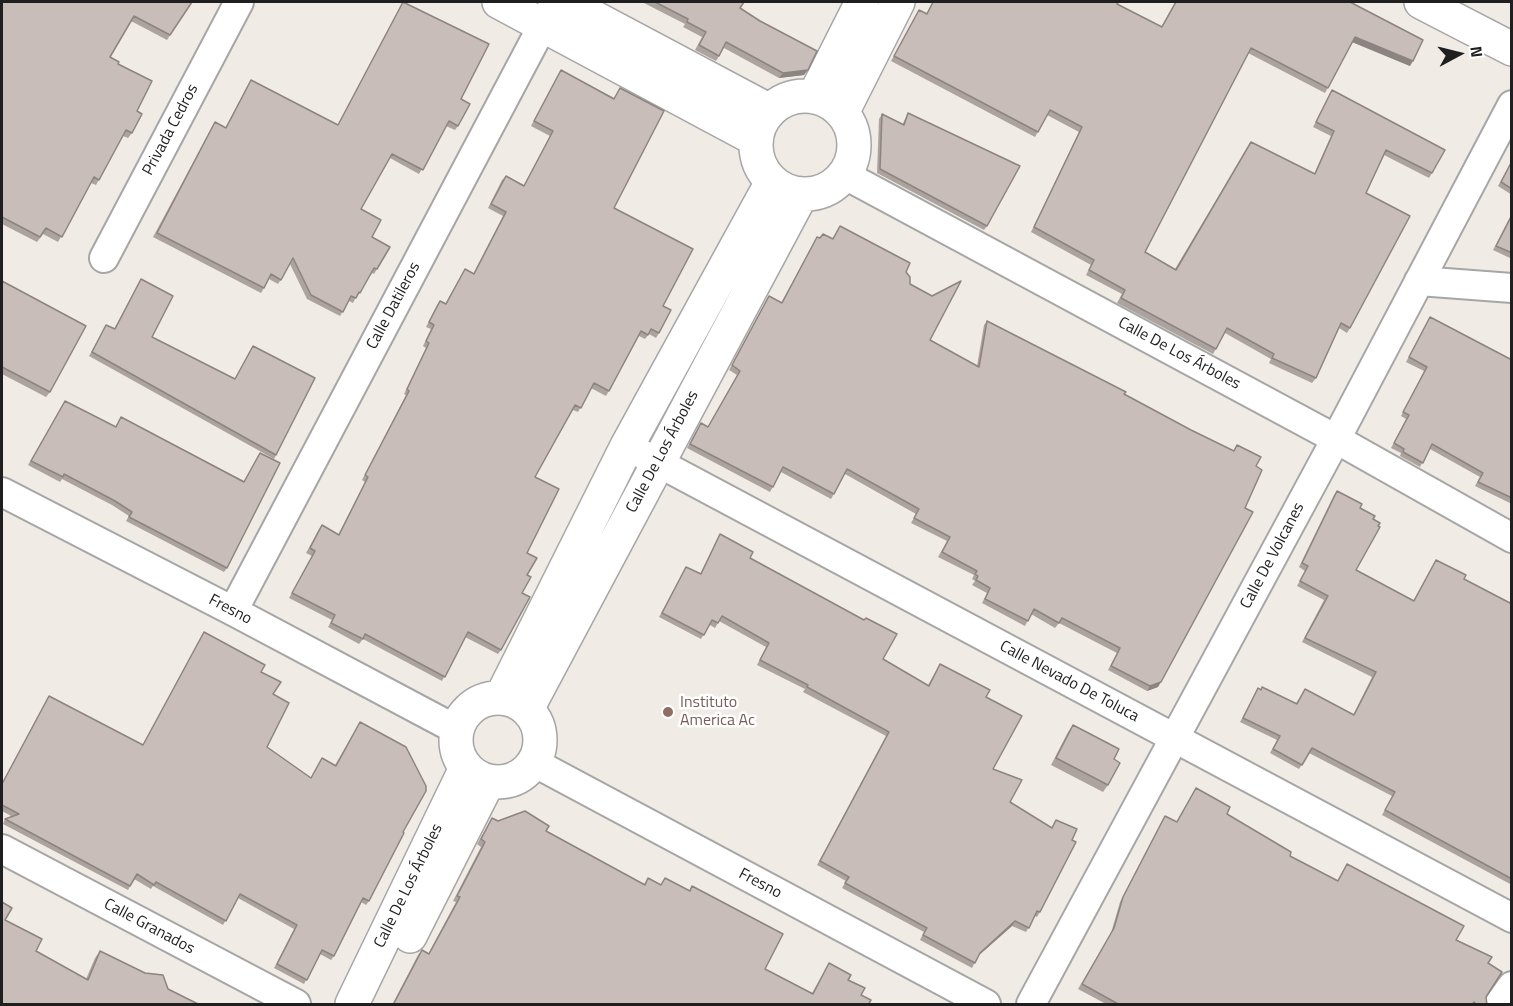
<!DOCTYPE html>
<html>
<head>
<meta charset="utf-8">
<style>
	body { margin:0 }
	#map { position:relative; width:1513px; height:1006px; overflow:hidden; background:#f0ebe5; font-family:"Titillium Web",sans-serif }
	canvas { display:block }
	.frame { position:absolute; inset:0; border:3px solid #1f1f1f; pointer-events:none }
	.north { position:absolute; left:1429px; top:24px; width:60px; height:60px; -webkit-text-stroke:4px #fff; paint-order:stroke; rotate:83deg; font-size:16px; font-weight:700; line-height:24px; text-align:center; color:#1f1f1f }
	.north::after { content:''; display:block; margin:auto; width:21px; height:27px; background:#1f1f1f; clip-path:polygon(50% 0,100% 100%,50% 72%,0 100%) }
</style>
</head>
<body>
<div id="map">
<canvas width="1513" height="1006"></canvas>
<div class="frame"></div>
<div class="north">N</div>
</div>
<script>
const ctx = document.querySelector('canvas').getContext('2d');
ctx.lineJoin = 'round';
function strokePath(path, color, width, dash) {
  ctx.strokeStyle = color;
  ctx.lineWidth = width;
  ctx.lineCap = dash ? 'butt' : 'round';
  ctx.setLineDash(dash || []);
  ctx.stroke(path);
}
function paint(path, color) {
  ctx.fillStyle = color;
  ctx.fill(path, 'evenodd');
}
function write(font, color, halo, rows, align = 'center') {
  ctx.font = font + ' "Titillium Web",sans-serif';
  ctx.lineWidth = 5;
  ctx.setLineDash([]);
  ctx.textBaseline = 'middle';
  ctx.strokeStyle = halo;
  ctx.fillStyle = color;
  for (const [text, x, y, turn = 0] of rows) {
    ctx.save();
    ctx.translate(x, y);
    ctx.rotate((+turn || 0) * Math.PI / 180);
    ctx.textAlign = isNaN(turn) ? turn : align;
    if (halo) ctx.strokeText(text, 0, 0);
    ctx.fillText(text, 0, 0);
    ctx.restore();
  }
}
const minor = new Path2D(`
	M845,175L1336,439L1512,538
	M104,258L239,2
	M1419,281L1512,288
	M627,446L1512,918
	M2,492L233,611L457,730
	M233,611L553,6
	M535,763L986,1004
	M2,849L296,1004
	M1031,1004L1336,439L1512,105
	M1499,1004L1512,986`);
const tertiary = new Path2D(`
	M499,2L755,139
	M565,2L770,111
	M1421,2L1512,49
	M756 145a49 49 0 1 1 98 0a49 49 0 1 1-98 0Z
	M814,97L862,2
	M842,113L898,2
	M456 740a42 42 0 1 1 84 0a42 42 0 1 1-84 0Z
	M501,698L627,446L772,182
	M527,709L801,195
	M410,936L488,782
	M352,1004L466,768`);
strokePath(minor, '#a6a6a6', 32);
strokePath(tertiary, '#a6a6a6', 36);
strokePath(minor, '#fff', 28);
strokePath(tertiary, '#fff', 33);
paint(new Path2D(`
	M2,2H192L167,40L131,21L110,57L118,64L137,111L132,133L128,138L123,136L96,185L91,183L58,242L43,234L37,242L2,224Z
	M403,2L461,99L458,126L455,130L446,126L419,174L390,158L361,209L372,237L377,269L374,274L372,273L357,297H356L353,303L349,301L340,316L307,299L290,264L278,284L269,279L261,293L153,237L212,127L215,122L225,128L251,80L338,125Z
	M642,2H744L740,8L804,75L779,78L724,48L716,61L695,50L702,37L683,27L685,24Z
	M933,2H1119L1117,4L1161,27L1175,2H1350L1410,66L1352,42L1325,93L1248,53L1145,252L1175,269L1251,142L1314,174L1331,136L1313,127L1332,90L1432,173L1429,178L1384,155L1366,193L1350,328L1347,333L1339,328L1316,378L1312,383L1269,363L1271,359L1225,333L1213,354L1117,303L1122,294L1086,275L1091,265L1031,232L1079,132L1047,115L1035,137L891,61L919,10L926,14Z
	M561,70L614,98L620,88L614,208L663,306L659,333L656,338L649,334L645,339L639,336L606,396L591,388L578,412L573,410L535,477L527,553V575L522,593L501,650L498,654L465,637L442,681L363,639L359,644L328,627L332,620L289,598L312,556L306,553L319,529L322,525L338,535L365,482L362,480L406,395L404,394L426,348L423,346L431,329L426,327L437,305L440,301L445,304L465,269L473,274L503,216L488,208L502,180L506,176L524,185L550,136L531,126Z
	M908,113L987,226L984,230L877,173L879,119L882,114L902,125Z
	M1512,160V195L1498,186Z
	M1512,213V259L1493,250Z
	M840,226L906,272L930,340L977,366L984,325L987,321L1191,430L1233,451L1237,445L1256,466L1158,687L1147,691L1108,670L1117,653L1059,623L1055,628L1031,614L1025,626L982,603L987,593L972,585L975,581L972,579L974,575L938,557L947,541L911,523L916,514L845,474L831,499L781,472L770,492L687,448L701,423L708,427L737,375L729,370L766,301L769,296L781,303L817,237L820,238L832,239Z
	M141,279L152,337L235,379L253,346L276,455L274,459L89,356L106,325L114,329Z
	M2,281L50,392L46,397L2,374Z
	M1430,317L1512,360V504L1475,486L1480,477L1430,449L1420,467L1400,456L1401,453L1391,448L1406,419L1401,416L1424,371L1406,362Z
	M65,401L115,427L121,417L244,481L260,453L227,568L224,572L126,521L129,516L112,505L62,479L60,482L28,465Z
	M1337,491L1373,519L1356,570L1413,601L1436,560L1464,579L1509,603L1512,598V885L1382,815L1392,796L1309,753L1299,769L1270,753L1277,740L1240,722L1258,688L1296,703L1305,689L1353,715L1372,677L1302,642L1324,600L1297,586L1305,571L1299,567L1334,495Z
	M720,534L883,659L928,685L940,664L986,697L993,769L1010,802L1051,828L1056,820L1040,912L1037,917L1035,916L1026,932L1012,926L978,956L972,968L920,940L924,932L842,888L846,881L817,865L886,736L803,692L805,689L757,665L766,647L719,621L715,628L710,625L701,639L659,617L686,567L700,574Z
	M204,632L261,672L273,694L267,747L311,778L322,758L335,765L360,722L403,832L369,901L366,905L361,902L334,956L331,960L320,954L304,984L274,968L294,929L238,898L223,925L153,886L151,889L134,879L128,890L3,824L5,819L13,817L2,811V783L49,696L143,745Z
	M1073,725L1114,759L1108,785L1103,792L1051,765L1068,732Z
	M1196,788L1227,814L1290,856L1337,881L1347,864L1488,963L1486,997L1487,1005H1108L1078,989L1111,933L1120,902L1162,821L1165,816L1176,822Z
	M492,818L498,821L546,831L644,884L648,878L660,885L665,878L689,891L692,886L765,969L812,993L829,963L848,980L868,1005H392L418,955L422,950L428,954L456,902L453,901L481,847L477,844Z
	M5,920L36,951L86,979L95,958L100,951L168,989L2,1005Z`), '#aca39e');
paint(new Path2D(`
	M1355,37L1413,61L1410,66L1352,42Z
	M808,70L804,75L779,78L783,73Z
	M1161,682L1158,687L1147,691L1150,686Z
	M1015,921L1012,926L977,957L980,953Z`), '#8c8481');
const building = new Path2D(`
	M2,2H192L170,35L134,16L110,57L119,62L118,64L152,81L137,111L142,114L132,133L126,130L99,180L94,177L62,237L46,228L40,237L2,217Z
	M403,2L489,44L461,99L470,104L458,126L449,121L423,170L392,154L361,209L381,220L372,237L390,247L377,269L374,268L360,293L359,292L356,298L351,296L343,312L311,295L293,258L281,280L271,274L264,288L157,233L215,122L226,128L251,80L338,125Z
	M655,2H744L740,8L760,21L817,51L808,70L783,73L726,42L719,56L699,45L706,32L687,22L688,19Z
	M933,2H1119L1117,4L1162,27L1176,2H1350L1423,40L1413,61L1355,37L1328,88L1251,48L1145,252L1176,270L1251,142L1315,174L1334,131L1316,122L1332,90L1445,150L1432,173L1386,150L1366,193L1410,216L1350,328L1341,323L1316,378L1272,358L1274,354L1227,328L1216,349L1121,298L1125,290L1089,270L1094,260L1034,227L1082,127L1050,110L1038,132L894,56L919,10L927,14Z
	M561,70L614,99L620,88L664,111L614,208L693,249L663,306L671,310L659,333L651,329L648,335L641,331L609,391L594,383L581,408L575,405L535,477L559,489L527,553L537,558L527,575L531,577L522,593L530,597L501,650L468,632L445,677L365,634L363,639L331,623L335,615L292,593L315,551L310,548L322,525L339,535L368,477L365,475L409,391L407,389L429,343L426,341L434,325L429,322L440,301L446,304L465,269L474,274L506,212L491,204L506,176L524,186L553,131L534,121Z
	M908,113L1020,166L987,226L880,169L882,114L904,125Z
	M1512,161V189L1501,182Z
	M1512,215V253L1496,246Z
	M840,226L910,263L906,272L910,277V284L932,296L961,281L930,340L979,367L987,321L1126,392L1124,394L1191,430L1234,451L1237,445L1261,457L1256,466L1262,470L1245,508L1253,512L1161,682L1150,686L1111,666L1120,648L1062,618L1059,623L1034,609L1028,621L985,599L990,588L976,580L978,576L975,574L977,571L942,552L950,537L914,518L919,509L847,469L834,494L783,467L773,487L690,444L701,423L708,427L740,371L732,365L769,296L782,303L817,237L820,238L823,234L833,239Z
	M141,279L173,296L152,337L235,379L253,346L315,378L276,455L92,352L106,325L115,329Z
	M2,281L86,326L50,392L2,367Z
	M1430,317L1512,360V498L1478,482L1483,473L1432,444L1423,463L1403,452L1404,449L1394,443L1409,415L1403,412L1427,367L1409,357Z
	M65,401L116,427L121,417L244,482L260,453L280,463L227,568L129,517L132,512L115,501L64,474L63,477L31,461Z
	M1337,491L1362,504L1360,508L1375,516L1373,519L1380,523L1378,526L1380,527L1356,570L1414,601L1436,560L1466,575L1464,579L1510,603L1512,599V879L1385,810L1395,792L1312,748L1302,765L1273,749L1280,736L1243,718L1258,688L1261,690L1262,687L1297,704L1305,689L1354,715L1376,672L1305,638L1328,596L1300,581L1308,566L1302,563Z
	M720,534L753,552L750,558L864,620L866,618L897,634L883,659L929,686L940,664L990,690L986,697L1022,716L993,769L1022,780L1010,802L1052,828L1056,820L1077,829L1072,840L1076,842L1040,912L1037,911L1029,928L1015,921L980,953L975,963L923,935L927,928L845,883L849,877L820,861L889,732L807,687L808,685L760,660L769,643L722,616L718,623L712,620L704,635L662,613L686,567L701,574Z
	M204,632L265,665L261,672L281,682L273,694L289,703L267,747L311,778L322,758L336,766L360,722L406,747L426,786V791L403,832L404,833L369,901L363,898L334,956L322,950L307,980L277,964L297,925L240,894L226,921L156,882L154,885L137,874L130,886L5,819L19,814L2,805V784L49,696L143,745Z
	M1073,725L1119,749L1114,759L1120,763L1108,785L1056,758Z
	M1196,788L1230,807L1227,814L1291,852L1290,856L1338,881L1347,864L1464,926L1456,940L1492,957L1488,963L1502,972L1486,997L1487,1005H1477L1474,1002L1472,1005H1120L1082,984L1114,928L1123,897L1165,816L1177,822Z
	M525,811L549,826L546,831L645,885L648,878L661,885L665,878L690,891L692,886L783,934L765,969L813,994L829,963L851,975L848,980L865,988L861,995L871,1000L868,1005H393L422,950L429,954L460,897L457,896L485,842L481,839L492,818L498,821Z
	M2,902L12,908L5,920L42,939L36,951L88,980L100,951L145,973L163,975L168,989L200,1005H2Z`);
paint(building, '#c8bdb8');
strokePath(building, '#8c8481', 1.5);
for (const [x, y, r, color] of [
	[668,712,6,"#8d6e63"]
]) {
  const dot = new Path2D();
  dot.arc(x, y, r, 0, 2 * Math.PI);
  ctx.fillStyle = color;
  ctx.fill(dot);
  strokePath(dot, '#fff', 2);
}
write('16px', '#1f1f1f', '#fff', [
	["Privada Cedros",171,130,-62],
	["Calle Datileros",394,306,-62],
	["Calle De Los Árboles",1179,354,28],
	["Calle De Los Árboles",663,452,-62],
	["Calle De Volcanes",1273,556,-62],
	["Fresno",230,610,28],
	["Calle Nevado De Toluca",1069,682,28],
	["Fresno",760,884,28],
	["Calle De Los Árboles",409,886,-64],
	["Calle Granados",149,927,28]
]);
write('16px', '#785e54', '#fff', [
	["Instituto",680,703],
	["America Ac",680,721]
], 'left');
</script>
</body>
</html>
